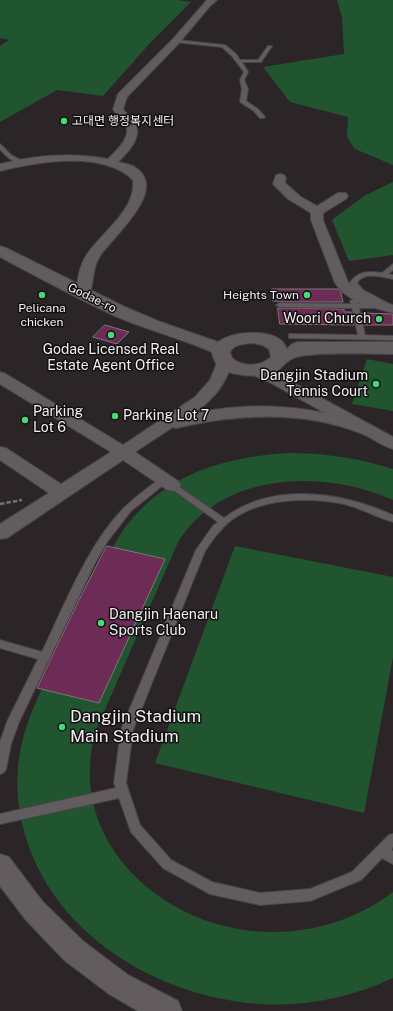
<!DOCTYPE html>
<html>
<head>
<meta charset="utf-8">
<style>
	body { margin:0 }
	canvas { display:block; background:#2b2528 }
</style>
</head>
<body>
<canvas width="393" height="1011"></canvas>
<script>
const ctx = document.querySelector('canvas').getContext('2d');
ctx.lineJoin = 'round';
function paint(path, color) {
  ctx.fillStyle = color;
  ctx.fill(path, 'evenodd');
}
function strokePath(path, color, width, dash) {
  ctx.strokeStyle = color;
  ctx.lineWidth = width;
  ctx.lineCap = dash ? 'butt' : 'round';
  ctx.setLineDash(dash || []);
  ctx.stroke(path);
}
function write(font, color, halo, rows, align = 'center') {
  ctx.font = font + ' "Public Sans","Noto Sans KR",sans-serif';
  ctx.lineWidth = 3;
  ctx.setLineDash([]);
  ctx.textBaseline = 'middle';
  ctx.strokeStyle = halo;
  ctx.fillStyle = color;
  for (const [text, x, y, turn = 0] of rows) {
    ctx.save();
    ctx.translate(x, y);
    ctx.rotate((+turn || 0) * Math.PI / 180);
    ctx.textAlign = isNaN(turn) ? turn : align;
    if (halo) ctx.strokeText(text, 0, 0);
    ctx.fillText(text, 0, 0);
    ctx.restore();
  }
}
paint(new Path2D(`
	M0,0H178L191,2L150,43L103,96L57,90L0,122V46L9,40L0,38Z
	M337,0H393V165L355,149L347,137L348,117L290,102L263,67L344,54L342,17Z
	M393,182V255L349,261L332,220L364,196Z
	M367,359L393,364V411L352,404Z
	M288,453C325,453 358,458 393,469V500C324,469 222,471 178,542L96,730C63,841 165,932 272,932C316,932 357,919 393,892V978C352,997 307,1007 261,1004C150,997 35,924 19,806C16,784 17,761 23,739C33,700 57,661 75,625C91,594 106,555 126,526C135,515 145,504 157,495C194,466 242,456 288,453Z
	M235,546L393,577V657L364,813L155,763Z`), '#215530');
const building = new Path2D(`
	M272,289H338L341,293L343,302H278V301H273Z
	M278,308L344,309V312H351L354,325L280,324Z
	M362,313L393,314V325H364Z
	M105,325L129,332L117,344L93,337Z
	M107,546L165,559L99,703L37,688L78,602Z`);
paint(building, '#6d2c55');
strokePath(building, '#7e767a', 1);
const lane = new Path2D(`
	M176,40L225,45L236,54L240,60H258L268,46H272L261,62H242L248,72L244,80L248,89L246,101L258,109L265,117L264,118H260L254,111L240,102L242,89L240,80L244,72L232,56L222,47L174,42Z
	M0,144L11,155L24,162V164C15,165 6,156 0,149Z
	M393,264V270L388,274L393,275V279C382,277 364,271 357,283L363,290L393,306V311L381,305V308H359L365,335L393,336V340L289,338V334H292L358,335L352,308L280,307L276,305L280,303L351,304L350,301L354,299L356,300L358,304H379L359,292L350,283C357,271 369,271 382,273Z
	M164,477L168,480L167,482L131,511L107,542L95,563L19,722L11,744L6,769L4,772L0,774V742L7,722L38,659L0,648V640L42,652C64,606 89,542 125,507C136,496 149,487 161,478Z
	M172,482L224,518C273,481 341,492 393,515V522C376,517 361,508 344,504C304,496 248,498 220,531C214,537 210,544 205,551L133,730L126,783L140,825L171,860L212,882L260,893L310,889L352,872L389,835L393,834V847L391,850L393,851V864L382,858L361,880L310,901L260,905L210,894L163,868L131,832L119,798L0,824V814L116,788L114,783L121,730L196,550L213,526L218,522L169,487L168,485L169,483Z`);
const street = new Path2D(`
	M207,0H217L210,6L179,43L127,97L123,109C126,114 131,116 134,121C144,136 129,151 118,162C123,163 128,164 133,166C172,188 113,236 100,256C91,269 94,289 88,297L83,298L78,297L76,294C77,281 79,267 86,256C102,231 136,211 133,180C102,150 38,162 0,171V164C36,155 71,152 108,159C116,151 133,136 125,124C121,118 116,115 113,109L118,94L173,39Z
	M280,174L284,175L286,178L285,183L301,197L317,206L338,193H346L348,196L346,199L323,213V220L348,282L364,295L377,300L393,305V313L360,304L342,292L335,283L311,220V213L288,199L273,184L276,175Z
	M224,356L229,358L232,361C227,384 211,402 192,414C236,404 281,404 325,413L269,382L248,373L245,370L248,367L253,365L258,367L281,376L393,437V449C381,446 372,437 360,433C301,410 237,414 176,428L173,427L135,452L178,481L181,485L178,489L172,491L166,489L123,460L7,538L0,539V524L49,493L0,460V447L6,448L61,484L111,452L0,384V372L6,374L123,445L195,397L210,380L219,358Z
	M0,854L9,857L43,902L83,941L128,975L178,1001L182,1011H138L109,994L64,960L25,919L0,886Z`);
const secondary = new Path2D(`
	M0,246L6,248L125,307L158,321L218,342C232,331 268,329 282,341C284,343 285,346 287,349L292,344L298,342H393V354C366,354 337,352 310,355C302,355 293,357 287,362C282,366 280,370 275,372C256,378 215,379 212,352C180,338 147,330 115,316C76,298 38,277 0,257ZM252,343L262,345L269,349L271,357C261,367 242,367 232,358L230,352C234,344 244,344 252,343Z`);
strokePath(lane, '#494447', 2);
strokePath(street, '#494447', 2);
strokePath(secondary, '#494447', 2);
strokePath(new Path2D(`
	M0,504L22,500`), '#767073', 2.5, [4.5, 2]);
paint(lane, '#635c5f');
paint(street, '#635c5f');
paint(secondary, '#635c5f');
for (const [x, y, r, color] of [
	[64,121,4,"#4bd677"],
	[42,295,4,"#4bd677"],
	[307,295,4,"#4bd677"],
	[379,319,4,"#4bd677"],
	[111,335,4,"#4bd677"],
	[376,384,4,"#4bd677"],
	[115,416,4,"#4bd677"],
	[25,420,4,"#4bd677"],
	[101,623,4,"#4bd677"],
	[62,727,4,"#4bd677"]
]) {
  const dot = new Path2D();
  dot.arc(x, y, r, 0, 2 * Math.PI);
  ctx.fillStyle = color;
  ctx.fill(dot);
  strokePath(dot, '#120f10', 1.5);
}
write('12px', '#f3eef1', '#120f10', [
	["고대면 행정복지센터",72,121],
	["Heights Town",299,295,"right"],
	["Pelicana",42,308,"center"],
	["chicken",42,322,"center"]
], 'left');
write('12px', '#f3eef1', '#120f10', [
	["Godae-ro",92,298,26]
]);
write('14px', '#f3eef1', '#120f10', [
	["Woori Church",371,319,"right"],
	["Godae Licensed Real",111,350,"center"],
	["Estate Agent Office",111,366,"center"],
	["Dangjin Stadium",368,376,"right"],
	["Tennis Court",368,392,"right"],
	["Parking",33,412],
	["Lot 6",33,428],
	["Parking Lot 7",123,416],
	["Dangjin Haenaru",109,615],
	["Sports Club",109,631]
], 'left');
write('17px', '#f3eef1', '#120f10', [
	["Dangjin Stadium",70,717],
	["Main Stadium",70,737]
], 'left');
</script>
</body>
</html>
